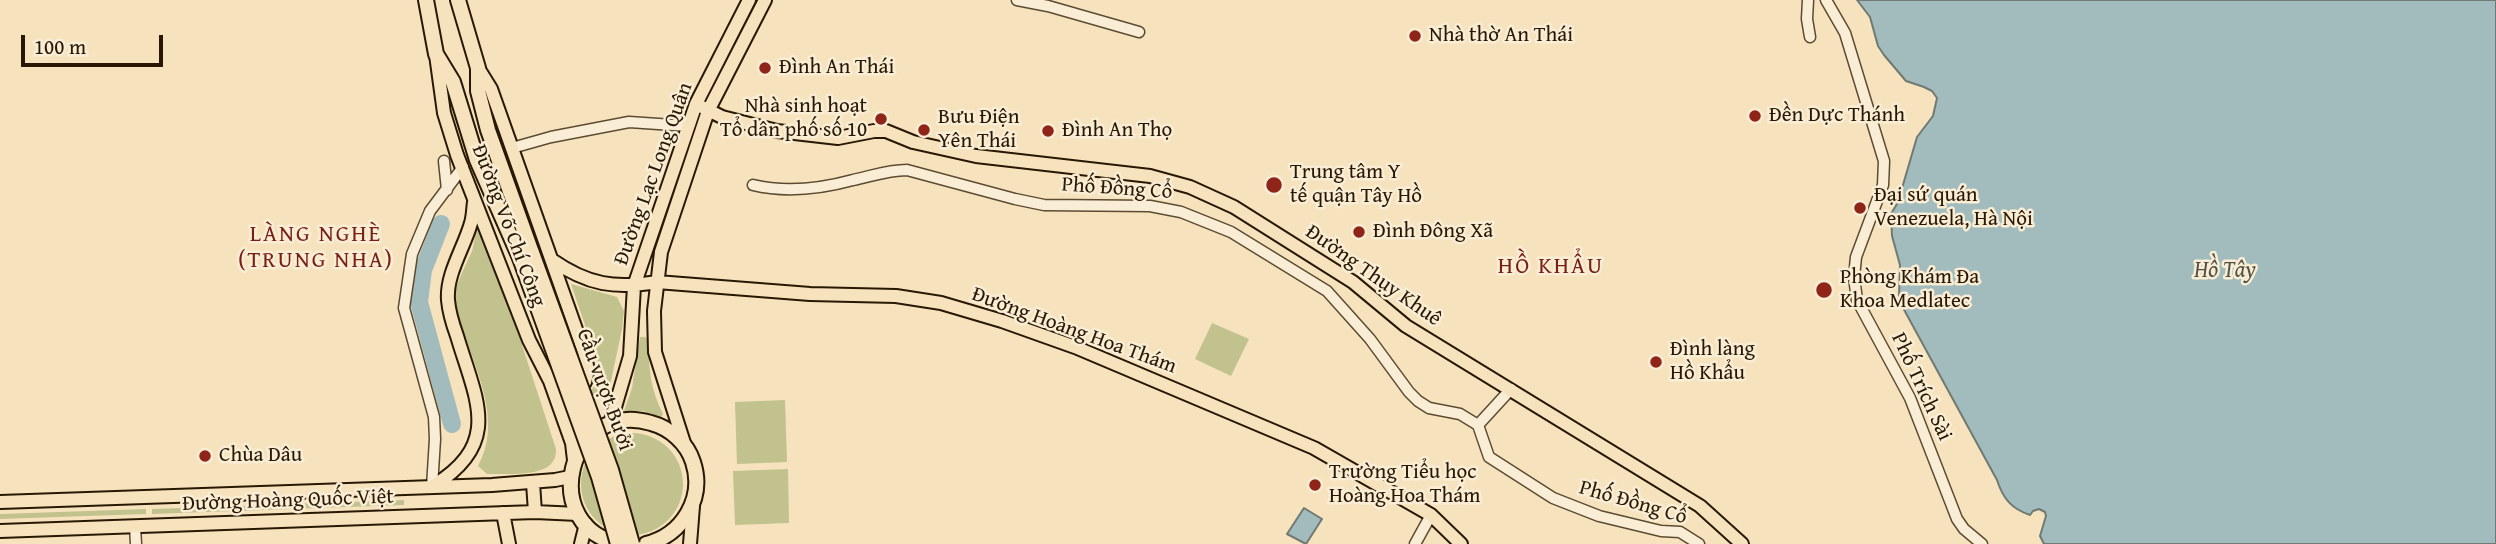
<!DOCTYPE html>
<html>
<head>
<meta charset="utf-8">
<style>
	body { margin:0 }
	#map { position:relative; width:2496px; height:544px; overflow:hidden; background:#f6e3be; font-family:"Gentium Book Plus",serif }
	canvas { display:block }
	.scale { position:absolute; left:21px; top:35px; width:142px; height:32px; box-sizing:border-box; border:4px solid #281802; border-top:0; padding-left:9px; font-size:21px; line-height:24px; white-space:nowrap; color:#281802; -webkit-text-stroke:5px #f9edd5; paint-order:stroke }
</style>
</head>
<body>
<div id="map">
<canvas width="2496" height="544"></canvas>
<div class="scale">100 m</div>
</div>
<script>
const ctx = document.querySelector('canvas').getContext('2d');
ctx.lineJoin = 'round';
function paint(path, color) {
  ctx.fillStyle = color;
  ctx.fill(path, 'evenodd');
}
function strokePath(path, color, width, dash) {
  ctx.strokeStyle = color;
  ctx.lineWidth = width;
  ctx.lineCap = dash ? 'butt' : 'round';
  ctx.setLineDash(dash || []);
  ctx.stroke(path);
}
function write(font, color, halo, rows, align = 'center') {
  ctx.font = font + ' "Gentium Book Plus",serif';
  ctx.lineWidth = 5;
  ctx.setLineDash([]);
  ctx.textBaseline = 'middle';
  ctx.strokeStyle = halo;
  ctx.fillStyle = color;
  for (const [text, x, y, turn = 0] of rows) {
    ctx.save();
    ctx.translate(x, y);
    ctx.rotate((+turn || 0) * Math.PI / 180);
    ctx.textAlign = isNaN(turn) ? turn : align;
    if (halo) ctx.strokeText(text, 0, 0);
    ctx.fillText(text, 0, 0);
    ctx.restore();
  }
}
paint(new Path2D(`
	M479,226L520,339L556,449C558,480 507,473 487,474L478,466C502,423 478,374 463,332C461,324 456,315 455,307C452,288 465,268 472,251C475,243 474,232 479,226Z
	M571,284L617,297L624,311L622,329L607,400L589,394L600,377V369Z
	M1212,323L1249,339L1231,376L1195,359Z
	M640,337H645L649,341C648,367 651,391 663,414L661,417L643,411H624L632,388Z
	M785,400L787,462L737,464L735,402Z
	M581 484a51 51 0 1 1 102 0a51 51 0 1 1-102 0Z
	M788,469L789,523L735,525L733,471Z
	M404,500V505L152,514V509Z
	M146,509V514L0,519V514Z`), '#c2c28e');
const water = new Path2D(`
	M1857,0H2496V544H2044L2040,536L2046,516L2045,512L2039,509L2033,511L2030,515C2012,509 2003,499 1997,480L1902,306L1899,296L1900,265L1892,236L1891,214L1898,202L1917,137L1933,116L1937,98L1932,91L1924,87L1906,81L1884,55L1878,46L1870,17Z
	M1304,508L1322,519L1306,544L1287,534Z`);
paint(water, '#a2bbbd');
strokePath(water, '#717a72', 2);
strokePath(new Path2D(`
	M441,224L423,270L419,302L452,424`), '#a2bbbd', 18);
const minor = new Path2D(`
	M1017,0L1048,6L1139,32
	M1808,0L1807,19L1810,37
	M1826,0L1845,33L1884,161L1883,185L1856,257L1854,277L1857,300L1910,398L1957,519L1964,529L1982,544
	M512,148L551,137L629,122L688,126
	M444,161L447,190
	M753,185C786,193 820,189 853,180C872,176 888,170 907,170L1015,199L1044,205L1150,206L1181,212L1231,232L1327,291L1370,339L1409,392L1418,401L1429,408L1460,414L1478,425L1489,457L1553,498L1599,516L1661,531L1680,532L1699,544
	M1478,425L1511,389
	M432,487L435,439L434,417L404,308L412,254L430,211L463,167
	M135,526L136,544
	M1415,544L1431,515`);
const major = new Path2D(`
	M436,55L444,113L457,155L529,340L550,381L572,443L574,460
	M478,68L491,89L584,352L588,370L585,382L572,389
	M696,104L722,117L777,131L838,138L874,131H886L913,142L976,156L1150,176L1190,187L1234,207L1353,282L1406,326L1700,506L1742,544
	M552,260C588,285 615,289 657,282L810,294L896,296L941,303L1002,321L1075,347L1314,448L1431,515L1461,544
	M610,424L630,356L634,286L696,104L749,0
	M685,446L655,352L654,311L661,252L708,111L765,0
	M533,483L535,512
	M433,486C503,443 476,400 457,336C453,325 449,312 448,300C446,274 464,248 471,223C473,217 473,209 474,202
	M0,502L492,485L555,480L570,477
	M503,513L509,544
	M0,531L535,512L578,514
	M581,544L586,524
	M690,544L693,506`);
const highway = new Path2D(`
	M426,0L436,54L453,82L477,160L520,258
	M458,0L478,68V91L488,130L532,253
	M621,544C536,528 568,398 651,423C670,428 687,443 693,462C705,499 682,535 646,544`);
strokePath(minor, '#5c4b31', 13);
strokePath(major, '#281802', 16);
strokePath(highway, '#281802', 18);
strokePath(minor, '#f9edd5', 10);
strokePath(major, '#f6e3be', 12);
strokePath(highway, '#f6e3be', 14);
const highwayBridge = new Path2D(`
	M532,253L611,470L632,544
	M520,258L599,477L618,544`);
strokePath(highwayBridge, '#281802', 18, []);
strokePath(highwayBridge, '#f6e3be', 14);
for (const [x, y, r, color] of [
	[1415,36,7,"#8f2418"],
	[765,68,7,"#8f2418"],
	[1755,116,7,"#8f2418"],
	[881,119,7,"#8f2418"],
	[924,130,7,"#8f2418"],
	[1048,131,7,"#8f2418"],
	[1274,185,9,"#8f2418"],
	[1860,208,7,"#8f2418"],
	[1359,232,7,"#8f2418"],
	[1824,290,9,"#8f2418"],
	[1656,362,7,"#8f2418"],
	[205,456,7,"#8f2418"],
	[1315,485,7,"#8f2418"]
]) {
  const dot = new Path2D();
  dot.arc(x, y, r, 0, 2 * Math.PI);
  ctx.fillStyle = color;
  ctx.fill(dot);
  strokePath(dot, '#f9edd5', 2.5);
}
write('21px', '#281802', '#f9edd5', [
	["Nhà thờ An Thái",1429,36],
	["Đình An Thái",779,68],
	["Nhà sinh hoạt",867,107,"right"],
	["Tổ dân phố số 10",867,131,"right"],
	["Đền Dực Thánh",1769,116],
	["Bưu Điện",938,118],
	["Yên Thái",938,142],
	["Đình An Thọ",1062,131],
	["Trung tâm Y",1290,173],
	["tế quận Tây Hồ",1290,197],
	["Đại sứ quán",1874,196],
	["Venezuela, Hà Nội",1874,220],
	["Đình Đông Xã",1373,232],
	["Phòng Khám Đa",1840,278],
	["Khoa Medlatec",1840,302],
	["Đình làng",1670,350],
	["Hồ Khẩu",1670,374],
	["Chùa Dâu",219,456],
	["Trường Tiểu học",1329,473],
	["Hoàng Hoa Thám",1329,497]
], 'left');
write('21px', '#281802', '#f9edd5', [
	["Đường Lạc Long Quân",654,174,-70],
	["Phố Đồng Cổ",1117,189,4],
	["Đường Võ Chí Công",508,226,69],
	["Đường Thụy Khuê",1373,276,35],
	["Đường Hoàng Hoa Thám",1074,331,20],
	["Phố Trích Sài",1921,387,65],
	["Cầu vượt Bưởi",604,390,70],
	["Đường Hoàng Quốc Việt",288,501,-2],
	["Phố Đồng Cổ",1633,503,16]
]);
ctx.letterSpacing = '2px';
write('23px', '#7a1f14', '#f9edd5', [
	["LÀNG NGHÈ",316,235],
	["(TRUNG NHA)",316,261],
	["HỒ KHẨU",1551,267]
]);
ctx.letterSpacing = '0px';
write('italic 23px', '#535143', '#f9edd5', [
	["Hồ Tây",2225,271]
]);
</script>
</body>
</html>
